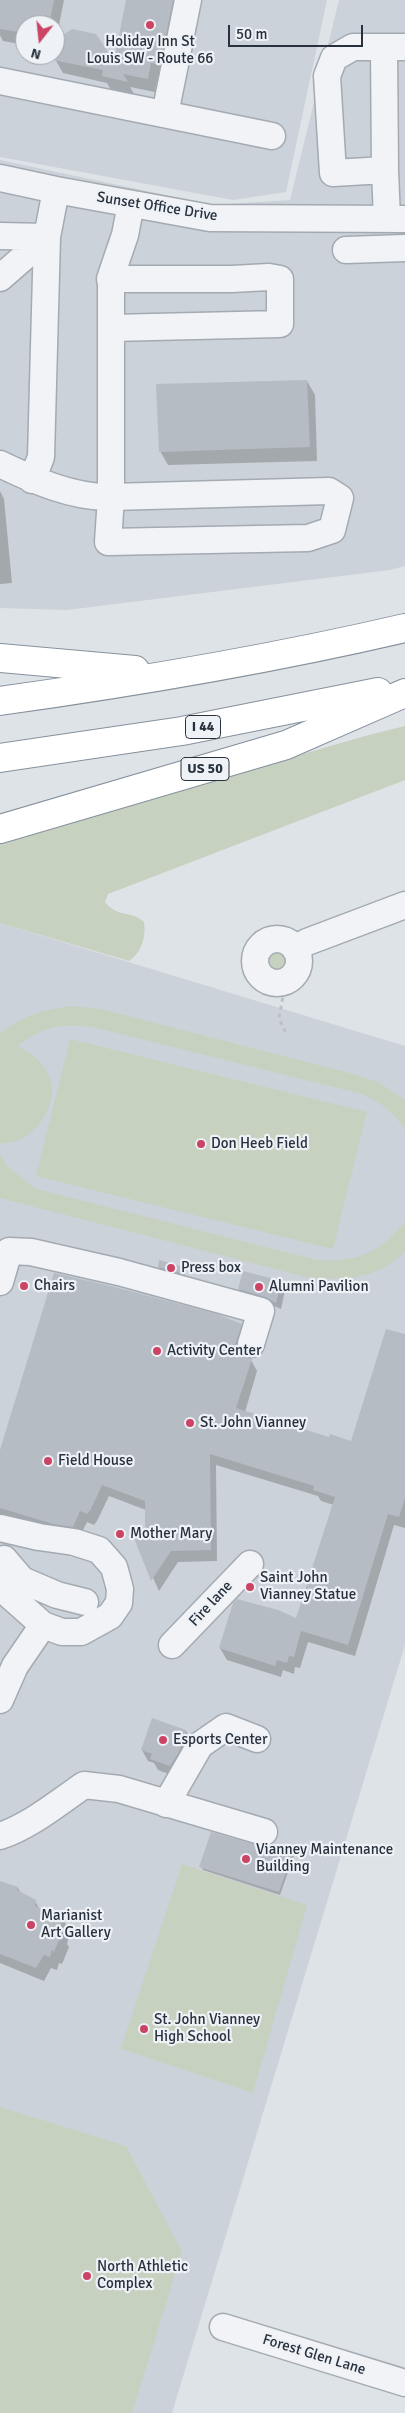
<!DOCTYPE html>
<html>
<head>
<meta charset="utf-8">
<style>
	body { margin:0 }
	#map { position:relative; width:405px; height:2413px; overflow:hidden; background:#dee3e8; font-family:Signika,sans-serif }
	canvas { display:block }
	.north { position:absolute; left:15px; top:15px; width:50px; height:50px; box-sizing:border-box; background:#eef1f5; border:1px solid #9fa5ac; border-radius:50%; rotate:196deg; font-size:14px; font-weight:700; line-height:20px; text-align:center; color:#28323e }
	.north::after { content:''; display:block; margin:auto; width:18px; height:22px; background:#cc4464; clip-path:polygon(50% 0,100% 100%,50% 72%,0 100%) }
	.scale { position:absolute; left:228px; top:25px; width:135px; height:22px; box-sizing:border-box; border:2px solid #28323e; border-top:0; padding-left:6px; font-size:15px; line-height:18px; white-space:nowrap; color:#28323e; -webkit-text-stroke:4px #eef1f5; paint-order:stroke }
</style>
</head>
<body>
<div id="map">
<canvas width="405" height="2413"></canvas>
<div class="north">N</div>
<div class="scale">50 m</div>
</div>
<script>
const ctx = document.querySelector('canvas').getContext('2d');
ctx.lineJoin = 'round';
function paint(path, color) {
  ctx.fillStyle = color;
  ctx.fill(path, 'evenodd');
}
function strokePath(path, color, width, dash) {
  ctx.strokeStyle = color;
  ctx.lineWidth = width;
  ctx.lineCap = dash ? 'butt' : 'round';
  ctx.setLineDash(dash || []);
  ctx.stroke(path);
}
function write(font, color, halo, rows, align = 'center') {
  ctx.font = font + ' Signika,sans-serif';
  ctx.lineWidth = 4.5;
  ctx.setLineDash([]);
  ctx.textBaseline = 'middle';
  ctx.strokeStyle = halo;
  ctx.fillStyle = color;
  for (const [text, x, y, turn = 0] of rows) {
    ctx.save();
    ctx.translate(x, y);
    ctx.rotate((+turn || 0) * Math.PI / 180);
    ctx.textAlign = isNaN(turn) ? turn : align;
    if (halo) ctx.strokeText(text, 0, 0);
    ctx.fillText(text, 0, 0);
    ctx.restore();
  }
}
paint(new Path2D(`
	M0,0H327L286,192L233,200L0,157ZM25,25H55V55H25Z
	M339,0H405V566L390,570L67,610L0,608V160L213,205L290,200Z
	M0,923L405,1046V1645L172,2413H0Z`), '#ccd2d9');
paint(new Path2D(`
	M405,726V780L108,894L105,902C119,919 129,909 144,922C146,937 142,952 129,961L0,923V842L365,736Z
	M263 962a14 14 0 1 1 28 0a14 14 0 1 1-28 0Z
	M70,1006L101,1009L353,1074L378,1082L405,1100V1130C394,1112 381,1103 362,1094L93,1027C60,1023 45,1026 17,1046C29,1052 42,1060 48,1074C63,1103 32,1147 0,1143V1034C23,1015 41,1011 70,1006Z
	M70,1039L367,1112L333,1249L36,1176Z
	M0,1154L8,1167L36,1189L317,1260C357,1263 379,1253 405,1222V1251C378,1280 342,1281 306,1277L0,1198Z
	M182,1864L307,1905L253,2093L121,2049Z
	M0,2107L126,2146L182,2252L132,2413H0Z`), '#c6d1bf');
paint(new Path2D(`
	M1,0H64L56,40L72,31L115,64L127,0H192L167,78L158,76L155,92L130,87L134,94L111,90L107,83L63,73L55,59V25H25V45L3,41L0,35Z
	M307,381L315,395L317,461L168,465L160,451Z
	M0,491L4,499L12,583L0,584Z
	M159,1267L184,1268L186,1271L184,1277L161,1270Z
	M281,1282L285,1290L281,1309L270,1304L244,1297L239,1289Z
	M241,1325L247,1336L241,1356L251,1360L257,1371L245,1412L329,1438L352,1442L405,1335V1528L394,1525L355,1656L308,1642L300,1668L295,1667L294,1674L283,1670L281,1677L227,1660L220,1648L297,1619L334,1505L321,1501L318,1496L216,1465L217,1561L178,1562L159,1591L135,1538L146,1532V1510L109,1496L97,1521L94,1525L87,1522L79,1538L0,1517V1454Z
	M186,1731L192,1742L177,1777L158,1770L154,1763L148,1761L142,1750Z
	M260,1848L292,1852L294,1855L280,1895L203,1870L201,1866Z
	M0,1882L18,1888L21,1893L35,1901L40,1910L62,1918L70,1932L67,1944L69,1947L62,1964L59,1963L57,1970L51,1968L44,1981L0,1963Z`), '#0003');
paint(new Path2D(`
	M0,0H54L49,25H25V33L0,29Z
	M126,0H173L160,65L151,63L148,79L123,74L128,82L102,76L103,70L53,60L57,39L72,29L96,34L114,61Z
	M307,380L310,447L159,452L156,384Z
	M159,1260L184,1267L183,1274L158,1267Z
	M243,1271L282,1281L276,1303L265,1297L238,1289Z
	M54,1273L115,1287L217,1314L242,1324L234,1348L246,1358L252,1359L236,1408L329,1437L330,1434L351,1441L386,1329L405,1334V1498L399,1517L388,1514L348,1645L301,1631L294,1657L289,1656L287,1663L277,1660L275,1666L219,1648L233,1603L237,1599L278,1610L296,1618L335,1497L313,1490L314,1486L210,1454L211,1550L171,1551L151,1581L134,1538L145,1532V1501L102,1485L91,1509L87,1514L80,1511L73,1527L53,1524L0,1508V1450Z
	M152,1718L186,1730L179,1752L170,1766L150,1759L152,1754L141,1750Z
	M211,1832L260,1846L272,1844L293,1851L279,1892L199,1867Z
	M0,1881L18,1887L17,1890L36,1900L35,1906L63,1918L59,1932L62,1933L54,1952L52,1950L50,1957L44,1955L36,1968L0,1954Z`), '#b6bcc4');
const minor = new Path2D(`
	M384,48L385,170L333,173L327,76L334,58L353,47H405
	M0,81L272,136
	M165,114L188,0
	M385,170L387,219
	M0,178L56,190L210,218L405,219
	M0,236L47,237
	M346,250L405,248
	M0,278L47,237
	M110,279H232L269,277L280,279V324L111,328
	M0,464C33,480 73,498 111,497L329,491L340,498L332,530L308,538L108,542L111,497V276L125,235L131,204
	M32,480L41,457L47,237L56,190
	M255 961a22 22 0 1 1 44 0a22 22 0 1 1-44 0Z
	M295,949L307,942L405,905
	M0,1282L9,1251L31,1252L119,1272L261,1311L251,1344
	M0,1528L39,1537L74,1542L99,1550L114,1567L120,1589L119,1603L110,1616L81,1632H62L43,1625L0,1587
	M4,1559L22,1580L57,1595L85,1602
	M172,1645L250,1564
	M0,1700L15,1666L43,1625
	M166,1804L200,1745L226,1727L257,1739
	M0,1836C30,1826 58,1803 84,1785L119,1789L264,1832
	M223,2327L405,2383`);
const highway = new Path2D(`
	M0,658L135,670
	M0,701C136,682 272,659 405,628
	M0,758L182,731L378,692
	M0,829L286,745L405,693`);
strokePath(minor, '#a4aab2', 29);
strokePath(highway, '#86919e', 30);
strokePath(new Path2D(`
	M281,982L283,996L279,1018L287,1036`), '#bdc1c6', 3, [4, 4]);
strokePath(minor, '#f1f3f6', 26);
strokePath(highway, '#fff', 28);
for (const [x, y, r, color] of [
	[150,25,5,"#cc4464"],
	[201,1144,5,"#cc4464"],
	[171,1268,5,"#cc4464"],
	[24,1286,5,"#cc4464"],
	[259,1287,5,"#cc4464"],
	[157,1351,5,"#cc4464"],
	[190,1423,5,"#cc4464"],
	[48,1461,5,"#cc4464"],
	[120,1534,5,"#cc4464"],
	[250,1587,5,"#cc4464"],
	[163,1740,5,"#cc4464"],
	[246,1859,5,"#cc4464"],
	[31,1925,5,"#cc4464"],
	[144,2029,5,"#cc4464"],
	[87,2276,5,"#cc4464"]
]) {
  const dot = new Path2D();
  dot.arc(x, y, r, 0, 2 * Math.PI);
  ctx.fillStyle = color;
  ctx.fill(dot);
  strokePath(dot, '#eef1f5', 2);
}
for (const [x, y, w] of [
	[203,727,35],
	[205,769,48]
]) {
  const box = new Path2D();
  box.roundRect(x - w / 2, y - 11.5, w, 23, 4);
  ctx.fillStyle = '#eef1f5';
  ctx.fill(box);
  strokePath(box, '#28323e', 1);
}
write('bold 14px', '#28323e', null, [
	["I 44",203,727],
	["US 50",205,769]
]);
write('15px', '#28323e', '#eef1f5', [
	["Holiday Inn St",150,42,"center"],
	["Louis SW - Route 66",150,59,"center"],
	["Don Heeb Field",211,1144],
	["Press box",181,1268],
	["Chairs",34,1286],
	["Alumni Pavilion",269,1287],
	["Activity Center",167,1351],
	["St. John Vianney",200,1423],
	["Field House",58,1461],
	["Mother Mary",130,1534],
	["Saint John",260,1578],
	["Vianney Statue",260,1595],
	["Esports Center",173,1740],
	["Vianney Maintenance",256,1850],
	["Building",256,1867],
	["Marianist",41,1916],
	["Art Gallery",41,1933],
	["St. John Vianney",154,2020],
	["High School",154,2037],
	["North Athletic",97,2267],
	["Complex",97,2284]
], 'left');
write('15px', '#28323e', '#eef1f5', [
	["Sunset Office Drive",157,207,9],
	["Fire lane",211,1604,-47],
	["Forest Glen Lane",314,2355,17]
]);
</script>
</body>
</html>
